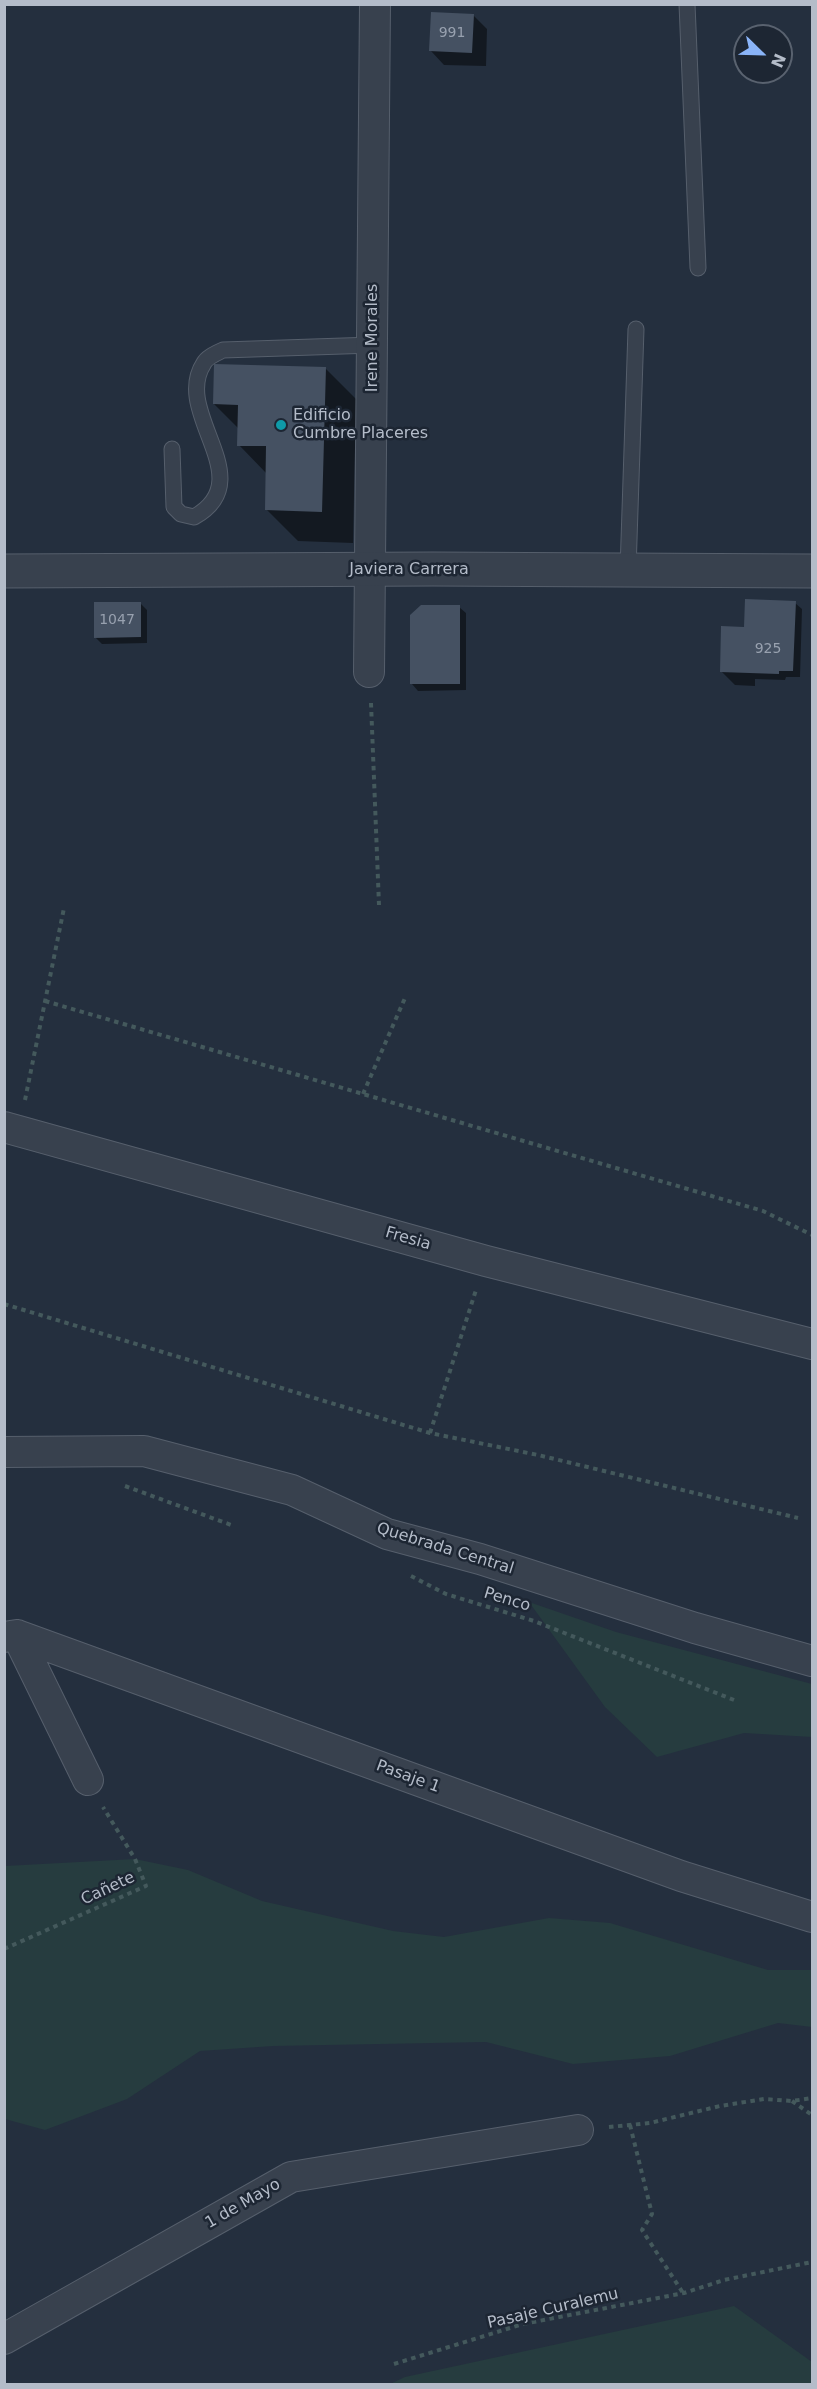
<!DOCTYPE html>
<html>
<head>
<meta charset="utf-8">
<style>
	body { margin:0 }
	#map { position:relative; width:817px; height:2389px; overflow:hidden; background:#242f3e; font-family:"DejaVu Sans",sans-serif }
	canvas { display:block }
	.frame { position:absolute; inset:0; border:6px solid #b4bcc9; pointer-events:none }
	.north { position:absolute; left:733px; top:24px; width:60px; height:60px; box-sizing:border-box; background:#1d2633; border:2px solid #59626f; border-radius:50%; rotate:113deg; font-size:16px; font-weight:700; line-height:24px; text-align:center; color:#b4bcc9 }
	.north::after { content:''; display:block; margin:auto; width:21px; height:27px; background:#8ab4f8; clip-path:polygon(50% 0,100% 100%,50% 72%,0 100%) }
</style>
</head>
<body>
<div id="map">
<canvas width="817" height="2389"></canvas>
<div class="frame"></div>
<div class="north">N</div>
</div>
<script>
const ctx = document.querySelector('canvas').getContext('2d');
ctx.lineJoin = 'round';
function paint(path, color) {
  ctx.fillStyle = color;
  ctx.fill(path, 'evenodd');
}
function strokePath(path, color, width, dash) {
  ctx.strokeStyle = color;
  ctx.lineWidth = width;
  ctx.lineCap = dash ? 'butt' : 'round';
  ctx.setLineDash(dash || []);
  ctx.stroke(path);
}
function write(font, color, halo, rows, align = 'center') {
  ctx.font = font + ' "DejaVu Sans",sans-serif';
  ctx.lineWidth = 5;
  ctx.setLineDash([]);
  ctx.textBaseline = 'middle';
  ctx.strokeStyle = halo;
  ctx.fillStyle = color;
  for (const [text, x, y, turn = 0] of rows) {
    ctx.save();
    ctx.translate(x, y);
    ctx.rotate((+turn || 0) * Math.PI / 180);
    ctx.textAlign = isNaN(turn) ? turn : align;
    if (halo) ctx.strokeText(text, 0, 0);
    ctx.fillText(text, 0, 0);
    ctx.restore();
  }
}
paint(new Path2D(`
	M529,1602L616,1632L812,1684V1737L744,1733L657,1757L605,1707Z
	M135,1859L188,1870L262,1901L393,1931L444,1937L549,1918L610,1923L768,1970H812V2027L778,2023L670,2056L573,2064L486,2042L273,2046L200,2051L127,2099L45,2130L5,2119V1866Z
	M734,2306L812,2362V2384H390L405,2377Z`), '#263c3f');
paint(new Path2D(`
	M473,15L487,29L486,66L444,65L431,51Z
	M325,368L356,399L353,543L298,541L267,510V474L239,445V429L214,404Z
	M795,603L802,609L800,677H786L785,680L755,679V686L735,685L721,671L745,628Z
	M141,604L147,610V643L102,644L95,637Z
	M459,607L466,613V690L418,691L412,684Z`), '#0007');
paint(new Path2D(`
	M431,12L474,14L472,53L429,51Z
	M214,364L326,367L322,512L265,510L266,446H237L238,405L213,404Z
	M745,599L796,601L793,671H779V674L720,672L721,626L744,627Z
	M94,602H141V637L94,638Z
	M421,605H460V684H410V615Z`), '#455162');
const service = new Path2D(`
	M687,4L698,268
	M172,449L174,507L181,514L194,517C262,479 171,413 204,363C207,357 217,353 223,350L373,345
	M628,570L636,329`);
const minor = new Path2D(`
	M369,672L375,4
	M4,1127L486,1261L812,1344
	M4,1452L144,1451L292,1490L387,1534L480,1559L695,1628L812,1661
	M17,1635L88,1780
	M4,1637L17,1635L681,1876L812,1917
	M4,2339L291,2177L578,2130`);
const tertiary = new Path2D(`
	M4,571L433,569L812,571`);
strokePath(service, '#565f6c', 17);
strokePath(minor, '#565f6c', 32);
strokePath(tertiary, '#565f6c', 35);
strokePath(new Path2D(`
	M371,703L379,905
	M45,1001L763,1211L812,1235
	M363,1094L405,998
	M25,1100L64,908
	M4,1304L430,1433L538,1455L798,1518
	M430,1433L476,1290
	M125,1486L234,1526
	M411,1576L446,1594L534,1621L734,1700
	M4,1949L146,1886L135,1859L103,1807
	M792,2101L812,2115
	M630,2125L652,2214L642,2230L683,2293
	M609,2127L650,2123L720,2106L764,2099L792,2101L812,2098
	M394,2364L523,2324L684,2293L724,2280L812,2262`), '#44595c', 4, [4.5, 4.5]);
strokePath(service, '#38414e', 15);
strokePath(minor, '#38414e', 30);
strokePath(tertiary, '#38414e', 33);
for (const [x, y, r, color] of [
	[281,425,6,"#0f9aa8"]
]) {
  const dot = new Path2D();
  dot.arc(x, y, r, 0, 2 * Math.PI);
  ctx.fillStyle = color;
  ctx.fill(dot);
  strokePath(dot, '#1d2633', 2);
}
write('14px', '#98a1af', null, [
	["991",452,33],
	["1047",117,620],
	["925",768,649]
]);
write('16px', '#b4bcc9', '#1d2633', [
	["Irene Morales",373,338,-90],
	["Javiera Carrera",409,570],
	["Fresia",408,1239,16],
	["Quebrada Central",445,1549,17],
	["Penco",507,1600,17],
	["Pasaje 1",408,1777,20],
	["Cañete",108,1889,-25],
	["1 de Mayo",243,2204,-30],
	["Pasaje Curalemu",553,2309,-13]
]);
write('16px', '#b4bcc9', '#1d2633', [
	["Edificio",293,416],
	["Cumbre Placeres",293,434]
], 'left');
</script>
</body>
</html>
